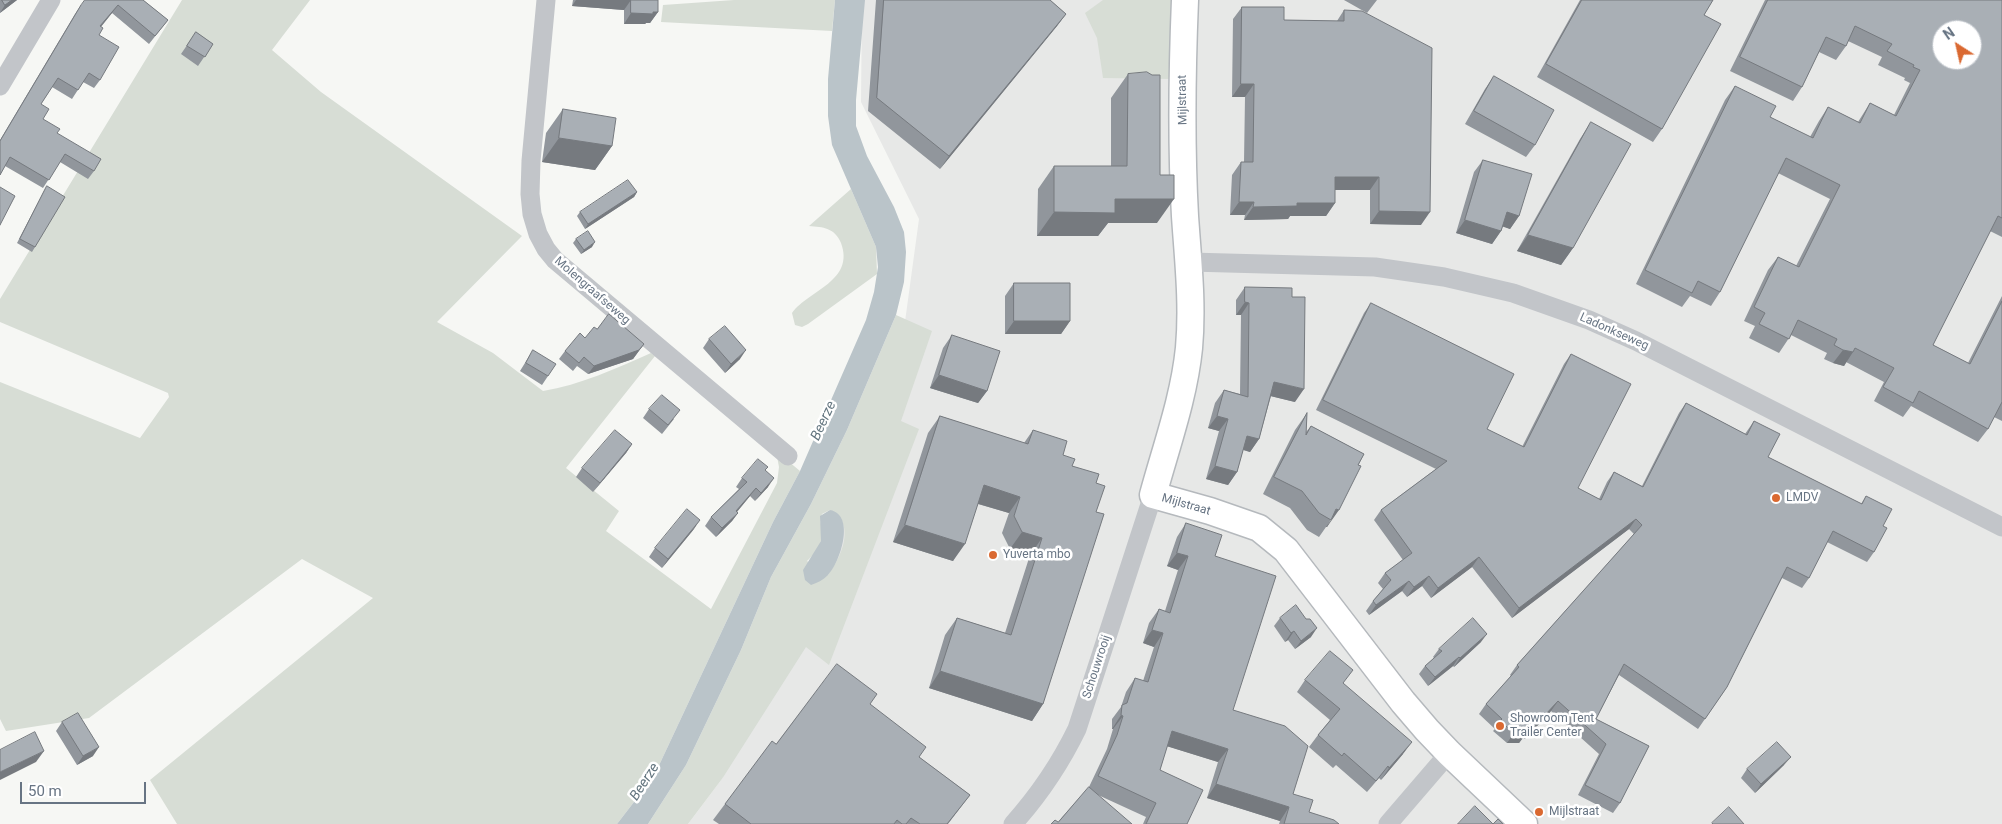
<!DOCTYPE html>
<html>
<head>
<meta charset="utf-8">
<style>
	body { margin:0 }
	#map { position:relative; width:2002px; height:824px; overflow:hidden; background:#f6f7f4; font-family:Roboto,sans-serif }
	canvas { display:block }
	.north { position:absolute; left:1932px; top:20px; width:50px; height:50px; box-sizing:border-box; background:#fff; border:1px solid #c2c7cd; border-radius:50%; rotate:325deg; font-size:14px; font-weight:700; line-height:20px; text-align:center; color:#677483 }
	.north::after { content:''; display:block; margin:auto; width:18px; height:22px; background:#da6931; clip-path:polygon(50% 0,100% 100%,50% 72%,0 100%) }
	.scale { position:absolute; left:20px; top:782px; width:126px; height:22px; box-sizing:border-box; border:2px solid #677483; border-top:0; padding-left:6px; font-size:15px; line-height:18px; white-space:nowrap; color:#677483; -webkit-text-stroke:4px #fff; paint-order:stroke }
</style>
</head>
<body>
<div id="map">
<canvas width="2002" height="824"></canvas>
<div class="north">N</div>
<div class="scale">50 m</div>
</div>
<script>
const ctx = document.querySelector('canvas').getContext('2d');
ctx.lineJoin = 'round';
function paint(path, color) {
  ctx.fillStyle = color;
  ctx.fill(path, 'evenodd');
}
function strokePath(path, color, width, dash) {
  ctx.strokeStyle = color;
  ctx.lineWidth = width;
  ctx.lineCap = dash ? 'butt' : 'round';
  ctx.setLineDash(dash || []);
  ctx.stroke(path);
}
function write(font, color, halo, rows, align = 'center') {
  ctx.font = font + ' Roboto,sans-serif';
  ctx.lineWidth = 5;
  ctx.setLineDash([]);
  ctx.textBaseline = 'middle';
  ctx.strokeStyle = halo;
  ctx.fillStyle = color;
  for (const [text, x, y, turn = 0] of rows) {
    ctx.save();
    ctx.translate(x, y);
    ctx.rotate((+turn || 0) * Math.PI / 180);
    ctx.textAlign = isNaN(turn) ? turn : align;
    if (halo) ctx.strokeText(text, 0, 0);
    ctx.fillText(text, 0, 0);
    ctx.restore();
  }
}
paint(new Path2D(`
	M862,0H2002V824H688L722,779L904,329L919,219L861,102ZM1942,30H1972V60H1942Z`), '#e7e8e7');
paint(new Path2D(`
	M182,0H310L272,50L321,92L522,236L437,322L493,353L543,391C580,385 617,368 651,353L655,356L566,468L619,511L606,531L711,609L777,483L779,467L776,451L800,471L773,522L654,776L617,824H177L150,780L373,598L302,559L89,718L6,731L0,719V382L140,438L169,397L168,393L0,322V299Z
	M734,0H835L832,31L661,22L663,5Z
	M1103,0H1172L1171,79L1103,78L1097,38L1085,13Z
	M851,189L876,247L877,274L808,324L802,327L795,325L792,313C809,290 855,281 841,243C835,228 823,227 809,226Z
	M896,315L932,331L901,421L919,429L829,665L806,647L722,779L688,824H648L686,765L741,650L771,577L811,504L847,430ZM830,510C833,513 840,517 842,521C850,539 838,561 828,575L807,561C815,554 822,545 822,533C822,524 819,523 822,514Z`), '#d7ddd5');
paint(new Path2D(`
	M835,0H865L856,100V126L867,156L894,207L904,232L906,252L904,282L896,315L847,430L811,504L771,577L741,650L686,765L648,824H617L654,776L773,522L800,471L866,320L874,292L878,267L876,247L832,145L828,116V79Z
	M830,510C856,515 840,563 828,575C823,580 817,583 811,585L805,580L803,570L821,541L820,516Z`), '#bac4c9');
const secondary = new Path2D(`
	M1185,0C1182,72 1181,144 1185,216C1188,260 1193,304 1189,348C1184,398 1166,447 1153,495L1210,511L1259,528L1286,550L1403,702L1427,730L1449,753L1524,824`);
strokePath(secondary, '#b5b9bd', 29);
strokePath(new Path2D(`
	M546,0L531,161L530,194L532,214L538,234L546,249L555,260L788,456
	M0,86L51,0
	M1190,262L1375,267L1444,277L1513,293L1589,320L1636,341L2002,527
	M1013,824C1039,795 1060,764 1077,729L1153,495
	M1388,824L1449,753`), '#c2c5c9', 19);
strokePath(secondary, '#fff', 26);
paint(new Path2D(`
	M0,0H17L0,13Z
	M143,0L168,20L149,44L112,13L101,27L99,35L100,80L94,88L83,82L72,99L52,87L41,104L43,119L94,171L88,179L60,162L43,188L5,166L0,175V140L75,14L81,5Z
	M573,0H658V12L650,23H646L645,24H624V10L572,6Z
	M876,0H1050L1066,14L1057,26L940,169L868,111Z
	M1344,0H1377L1367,13Z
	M1580,0H1713L1704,15L1662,129L1653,142L1537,77Z
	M1765,0H2002V237L1990,231L1933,345L1968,363L2002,296V421L1994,417L1988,429L1978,442L1911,406L1903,417L1874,401L1884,382L1846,362L1844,366L1833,363L1824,359L1827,353L1791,335L1779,353L1749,338L1755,326L1744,321L1768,270L1778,257L1796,266L1830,199L1778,173L1720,292L1711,306L1690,296L1682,307L1636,284L1725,100L1735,86L1770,117L1810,137L1819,121L1828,107L1858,122L1870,103L1894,115L1910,83L1904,80L1905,78L1878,65L1882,57L1848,41L1846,46L1836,60L1819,52L1802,87L1793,101L1730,71Z
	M1242,7L1284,20L1337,21L1344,10L1421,225L1370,224V190H1335V203L1326,216H1290L1288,219L1244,220L1245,215H1230L1232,175L1241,162H1244L1245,97H1232L1233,19Z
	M196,32L213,44L198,66L181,54Z
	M1128,74L1157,223H1108L1098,236H1037L1038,189L1054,166H1111V98Z
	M1494,76L1535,145L1526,157L1465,124L1485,89Z
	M563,109L612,146L595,170L542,162L546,133Z
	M1591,122L1573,248L1561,265L1517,251L1580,139Z
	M1483,160L1519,216L1510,229L1503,226L1501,231L1492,244L1456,233L1474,172Z
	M47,186L35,247L32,252L17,243L44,191Z
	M637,192L634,197L585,229L577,216L580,212Z
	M576,239L592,247L581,254L573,243Z
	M1014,283L1070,321L1061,334H1005V296Z
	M1245,287L1295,402L1271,396L1259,439L1250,452L1243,450L1237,472L1228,485L1206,479L1219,431L1208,428L1215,403L1224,390L1240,394L1241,315H1236V300Z
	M1371,303L1487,429L1522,447L1564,364L1571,354L1578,488L1599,499L1607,482L1614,472L1642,486L1679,413L1686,403L1745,434L1754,421L1768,457L1861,504L1866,496L1883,526L1874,552L1867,562L1827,542L1809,578L1802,588L1782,578L1727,687L1698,729L1619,675L1596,719L1649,746L1620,803L1613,813L1578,795L1599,754L1551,711L1525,739L1523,738L1519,743H1507L1493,731L1495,729L1479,714L1486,704L1511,676L1510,675L1517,665L1634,534L1629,529L1512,618L1472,567L1431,598L1422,586L1407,597L1402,591L1369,615L1366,611L1373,601L1383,589L1378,583L1385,573L1403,560L1374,520L1381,510L1436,469L1316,410L1364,313Z
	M597,329L644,344L633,359L588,374L577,366L573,371L559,359L565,351L585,338Z
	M952,335L987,391L978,403L930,388L943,348Z
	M709,339L740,359L725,373L703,348Z
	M533,350L548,376L542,385L520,371Z
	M649,409L674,419L662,434L643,418Z
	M1307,413L1306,432L1311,426L1364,454L1327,527H1326L1319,537L1307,530L1290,508L1263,494L1295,430Z
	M940,416L1024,443L1033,430L1063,455L1072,466L1096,483V512L1043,704L1032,721L929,688L945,635L957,618L1005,633L1030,555L1010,549L1002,533L1009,513L978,504L953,561L893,542L928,433Z
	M632,444L626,453L593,492L576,477L582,468Z
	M765,471L768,487L755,501L750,496L737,512L738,513L732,521L716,537L705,526L711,517L739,489L736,487L742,478Z
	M1186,523L1215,556L1233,710L1293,794L1309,812L1339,824H1279L1280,821L1207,798L1218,762L1167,746L1160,770L1187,824H1143L1146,817L1098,795L1058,822L1089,787L1107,749L1113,729H1112V719L1121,707L1126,692L1135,678L1143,681L1154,647L1143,643L1149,623L1159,609L1165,611L1178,570L1167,566L1177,537Z
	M694,529L662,568L649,557L655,548Z
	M1280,618L1311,637L1295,649L1288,640L1285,642L1274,626Z
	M1481,642L1454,667L1453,666L1428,686L1419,674L1425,666L1434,658L1433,657L1439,649Z
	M1305,680L1344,684L1403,754L1381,780L1379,778L1367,792L1336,765L1333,768L1309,747L1318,735L1330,720L1297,692Z
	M870,704L919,757L970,795L948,824H719L713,820L725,804L776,744Z
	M62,722L93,756L77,765L56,731Z
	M1784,765L1755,793L1741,778L1747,769Z`), '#91969c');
paint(new Path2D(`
	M12,0H17L0,13L5,5Z
	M576,0H631L624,10L572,6Z
	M118,5L112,13L94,35L100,26Z
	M653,12H658L650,23H646L645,24H624L631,13Z
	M1066,14L1057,26L940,169L949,156Z
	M1241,84H1254L1245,97H1232Z
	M559,138L612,146L595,170L542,162Z
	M1335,177H1379L1370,190H1326Z
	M637,192L634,197L585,229L588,224Z
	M1115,199H1174L1157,223H1108L1098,236H1037L1054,212Z
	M1239,202H1254L1245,215H1230Z
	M1297,203H1335L1326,216H1290L1288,219L1244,220L1253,207Z
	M1379,211L1430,212L1421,225L1370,224Z
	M1507,212L1519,216L1510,229L1498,225Z
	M1465,220L1501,231L1492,244L1456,233Z
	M1528,235L1573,248L1561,265L1517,251Z
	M595,242L592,247L581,254L584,250Z
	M1245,302L1249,303L1241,315H1236Z
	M1014,321H1070L1061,334H1005Z
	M644,344L633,359L588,374L594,366Z
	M746,350L740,359L725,373L731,364Z
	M1843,350L1853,352L1844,366L1833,363Z
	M939,375L987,391L978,403L930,388Z
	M1274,382L1304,389L1295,402L1266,395Z
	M1217,416L1228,419L1219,431L1208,428Z
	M1247,436L1259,439L1250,452L1238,448Z
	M632,444L626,453L593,492L600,483Z
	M1215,466L1237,472L1228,485L1206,479Z
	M774,478L768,487L755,501L761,493Z
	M984,485L1020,497L1009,513L972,502Z
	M756,488L750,496L730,520L736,511Z
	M1336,509L1339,510L1327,527H1326L1331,520Z
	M738,513L732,521L716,537L722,528Z
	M1636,519L1629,529L1512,618L1519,608Z
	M700,520L694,529L662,568L668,559Z
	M905,525L965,544L953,561L893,542Z
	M1022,532L1042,538L1030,555L1010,549Z
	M1177,553L1188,556L1178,570L1167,566Z
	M1479,557L1472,567L1431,598L1438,588Z
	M1429,576L1422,586L1407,597L1414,587Z
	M1409,581L1402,591L1369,615L1376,605Z
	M1317,628L1311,637L1295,649L1301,641Z
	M1152,630L1163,633L1154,647L1143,643Z
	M1294,631L1288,640L1285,642L1291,633Z
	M1487,634L1481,642L1454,667L1460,658Z
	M1459,657L1453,666L1428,686L1435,677Z
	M940,671L1043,704L1032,721L929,688Z
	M1558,701L1551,711L1525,739L1532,729Z
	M1121,715L1123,716L1113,729H1112Z
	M1530,728L1519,743H1507L1514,733Z
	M1172,731L1228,749L1218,762L1163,745Z
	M1412,742L1403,754L1381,780L1389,768Z
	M99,747L93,756L77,765L83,756Z
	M44,751L36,762L0,780V772Z
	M1791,757L1784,765L1755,793L1761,784Z
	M1216,784L1289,807L1280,821L1207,798Z`), '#767a7f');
const building = new Path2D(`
	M2,0H12L5,5Z
	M85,0H143L168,20L155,36L118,5L100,26L103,28L99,35L119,47L100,80L89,73L78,90L58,78L41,104L49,109L43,119L60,129L57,133L101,159L94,171L65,154L49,180L10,157L0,175V141L81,5Z
	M631,0H658V12H653V14L631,13Z
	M884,0H1050L1066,14L949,156L877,98Z
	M1582,0H1713L1704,15L1721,24L1662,129L1546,64Z
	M1768,0H2002V218L1998,216L1933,345L1970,364L2002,301V402L1988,429L1919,391L1913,403L1883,387L1894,368L1855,348L1853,352L1843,350L1834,345L1837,339L1798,320L1789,339L1759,324L1765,313L1754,307L1778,257L1799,267L1840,185L1786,158L1720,292L1698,281L1692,293L1645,270L1735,86L1776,106L1770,117L1813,138L1828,107L1860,123L1870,103L1896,116L1920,70L1913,67L1914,65L1887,51L1892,44L1855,26L1846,46L1826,37L1802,87L1740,57ZM1942,30H1972V60H1942Z
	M1242,7H1284V20L1344,21V10L1362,11L1432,48L1430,212L1379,211V177H1335V203H1297V206L1253,207L1254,202H1239L1241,162H1253L1254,84H1241Z
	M196,32L213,44L205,57L187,46Z
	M1147,72L1152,75H1160V175H1174V199H1115V213L1054,212V166H1127L1128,74Z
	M1494,76L1554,110L1535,145L1474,111Z
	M563,109L616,118L612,146L559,138Z
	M1591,122L1631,144L1573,248L1528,235Z
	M1483,160L1532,174L1519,216L1507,212L1501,231L1465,220Z
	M628,180L637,192L588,224L580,212Z
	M47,186L65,197L35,247L20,239Z
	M0,187L15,196L0,225Z
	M588,231L595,242L584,250L576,239Z
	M1014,283H1070V321H1014Z
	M1245,287L1292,288V297H1305L1304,389L1274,382L1259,439L1247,436L1237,472L1215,466L1228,419L1217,416L1224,390L1248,397L1249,303L1245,302Z
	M1371,303L1514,374L1487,429L1524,447L1571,354L1631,384L1578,488L1601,500L1614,472L1643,487L1686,403L1747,435L1754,421L1780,434L1768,457L1862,504L1866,496L1892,509L1883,526L1887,528L1874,552L1833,531L1809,578L1787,567L1727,687L1705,719L1624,664L1596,719L1649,746L1620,803L1585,785L1606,744L1558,701L1532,729L1530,728L1526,733H1514L1500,721L1502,719L1486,704L1519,667L1517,665L1642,525L1636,519L1519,608L1479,557L1438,588L1429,576L1414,587L1409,581L1376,605L1373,601L1391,580L1385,573L1412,553L1381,510L1447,461L1323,400Z
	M609,314L644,344L639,350L594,366L584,357L579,363L565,351L580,333L585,338L594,327L597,329Z
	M725,326L746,350L731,364L709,339Z
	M952,335L1000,351L987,391L939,375Z
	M533,350L556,364L548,376L526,363Z
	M662,395L680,410L668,425L649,409Z
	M1307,413L1306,435L1311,426L1364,454L1358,465L1361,466L1339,510L1336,509L1331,520L1319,513L1302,491L1274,477Z
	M940,416L1028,444L1033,430L1067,441L1063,455L1075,459L1072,466L1099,474L1096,483L1105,486L1096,512L1104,514L1043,704L940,671L957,618L1011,635L1042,538L1022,532L1014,516L1020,497L984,485L965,544L905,525Z
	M615,430L632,444L600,483L582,468Z
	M758,459L768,467L765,470L774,478L761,493L756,488L736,511L738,513L722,528L711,517L747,482L742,478Z
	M687,509L700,520L668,559L655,548Z
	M1186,523L1222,535L1215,556L1276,576L1233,710L1285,726L1308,746L1293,794L1313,800L1309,812L1334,820L1339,824H1284L1289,807L1216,784L1228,749L1172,731L1160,770L1203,790L1187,824H1146L1156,803L1098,776L1117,735L1123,716L1121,715L1122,705L1127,703L1135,678L1148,682L1163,633L1152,630L1159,609L1170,613L1188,556L1177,553Z
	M1296,605L1306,619H1310L1317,628L1301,641L1294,631L1291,633L1280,618Z
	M1473,618L1487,634L1460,658L1459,657L1435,677L1425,666L1442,651L1439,649Z
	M1330,651L1353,670L1343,683L1412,742L1389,768L1388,766L1376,781L1344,753L1342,756L1318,735L1340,709L1305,680Z
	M837,664L877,694L870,704L926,747L919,757L970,795L947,824H920L911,818L906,824H902L897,820L894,824H751L725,804L772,741L776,744Z
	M78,713L99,747L83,756L62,722Z
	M35,732L44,751L0,772V750Z
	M1777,742L1791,757L1761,784L1747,769Z
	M1089,787L1132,824H1051L1055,820L1058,822Z
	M1475,806L1493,824L1498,819L1503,824H1458Z
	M1729,807L1744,824H1713L1712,823Z`);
paint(building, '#a9afb5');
strokePath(building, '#767a7f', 1);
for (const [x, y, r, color] of [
	[1776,498,5,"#da6931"],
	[993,555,5,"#da6931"],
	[1500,726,5,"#da6931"],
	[1539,812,5,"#da6931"]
]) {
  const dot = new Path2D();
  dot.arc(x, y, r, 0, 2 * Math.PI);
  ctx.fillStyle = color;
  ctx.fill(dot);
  strokePath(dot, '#fff', 2);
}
write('12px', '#677483', '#fff', [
	["Mijlstraat",1183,100,-91],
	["Molengraafseweg",592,291,41],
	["Ladonkseweg",1614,332,24],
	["Mijlstraat",1186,505,16],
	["Schouwrooij",1097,667,-72]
]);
write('12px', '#677483', '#fff', [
	["LMDV",1786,498],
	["Yuverta mbo",1003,555],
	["Showroom Tent",1510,719],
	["Trailer Center",1510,733],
	["Mijlstraat",1549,812]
], 'left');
write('italic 14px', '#63757f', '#fff', [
	["Beerze",824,421,-65],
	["Beerze",645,782,-57]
]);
</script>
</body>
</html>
